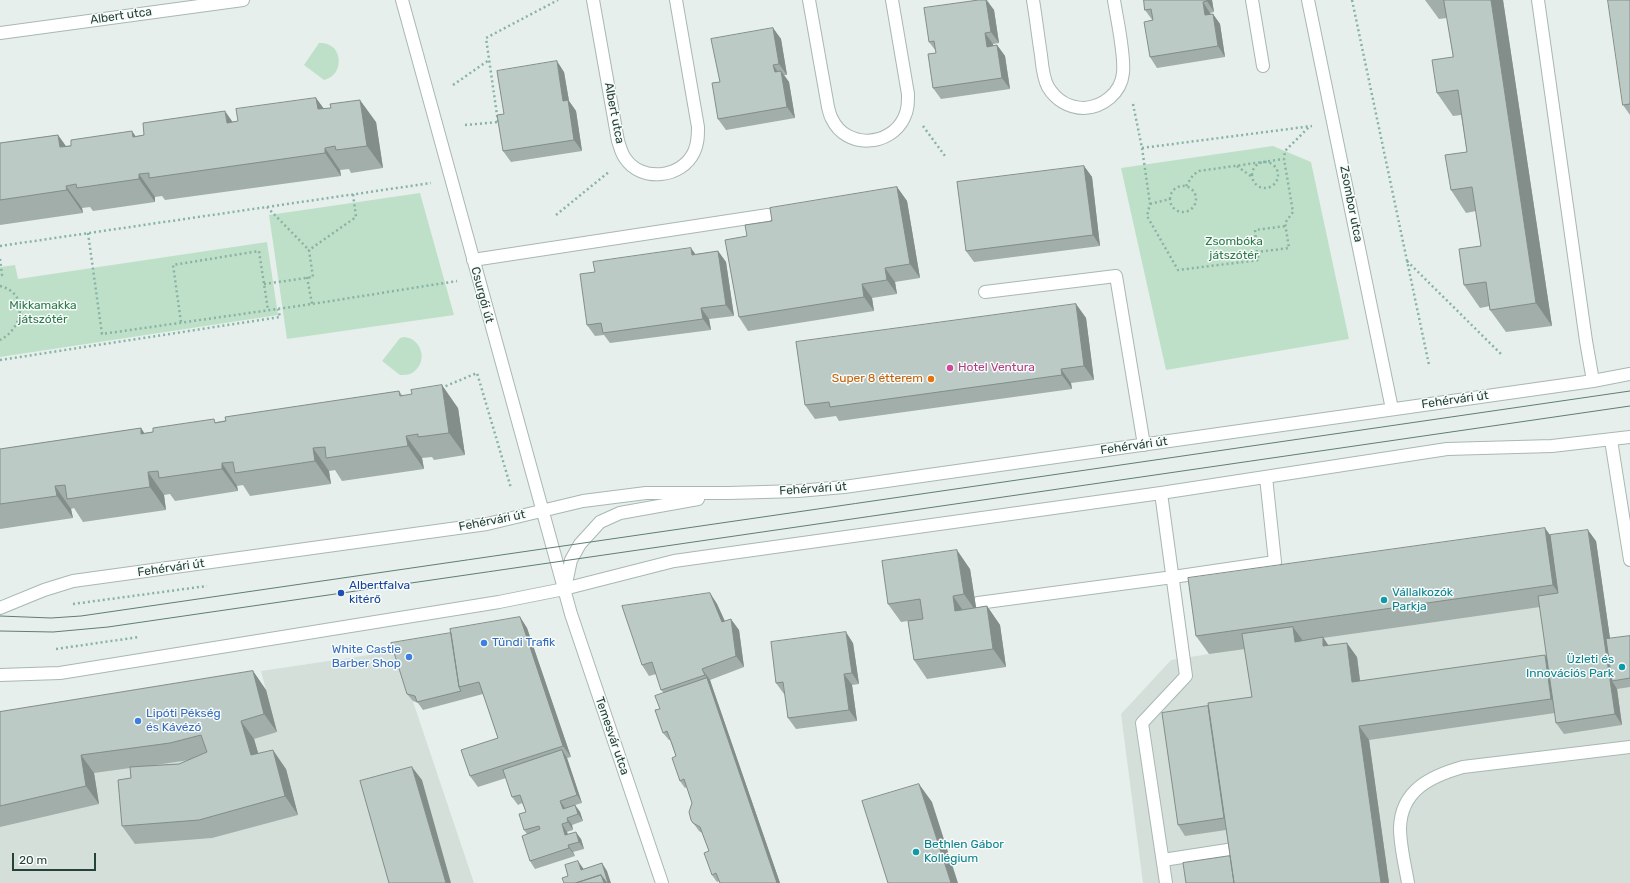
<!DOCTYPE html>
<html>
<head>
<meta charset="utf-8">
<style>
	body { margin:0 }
	#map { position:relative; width:1630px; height:883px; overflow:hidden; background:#e6efeb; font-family:Rubik,sans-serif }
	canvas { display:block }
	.scale { position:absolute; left:12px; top:853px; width:84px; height:18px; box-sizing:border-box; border:2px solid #24423a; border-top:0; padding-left:5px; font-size:12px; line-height:14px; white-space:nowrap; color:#24423a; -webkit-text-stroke:3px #f7fbf9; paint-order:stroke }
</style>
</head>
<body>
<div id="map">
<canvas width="1630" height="883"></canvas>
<div class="scale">20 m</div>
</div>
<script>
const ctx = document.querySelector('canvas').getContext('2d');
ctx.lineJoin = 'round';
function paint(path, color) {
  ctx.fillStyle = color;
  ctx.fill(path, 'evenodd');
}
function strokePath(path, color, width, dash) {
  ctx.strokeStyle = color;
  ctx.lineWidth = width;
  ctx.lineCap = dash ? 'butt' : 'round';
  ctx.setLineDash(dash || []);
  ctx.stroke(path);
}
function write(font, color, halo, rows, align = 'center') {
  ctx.font = font + ' Rubik,sans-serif';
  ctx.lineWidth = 3;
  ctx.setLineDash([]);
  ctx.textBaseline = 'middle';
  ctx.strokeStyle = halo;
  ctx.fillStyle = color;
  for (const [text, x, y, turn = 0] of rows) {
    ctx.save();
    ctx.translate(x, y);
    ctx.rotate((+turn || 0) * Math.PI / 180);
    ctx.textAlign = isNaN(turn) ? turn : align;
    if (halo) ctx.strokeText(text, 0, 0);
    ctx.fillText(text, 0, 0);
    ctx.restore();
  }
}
paint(new Path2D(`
	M1596,541L1611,646L1630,644V883H1143L1121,714L1171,660L1209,654L1201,597Z
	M396,651L474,883H0V732L266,690L261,671Z`), '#d4dfda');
paint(new Path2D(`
	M319,43C343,41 346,75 324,80L304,65Z
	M1273,146L1311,162L1349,339L1166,370L1121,168Z
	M420,193L454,315L287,339L269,215Z
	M267,242L278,315L0,357V267L15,265L18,279Z
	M404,337C422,338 429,363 412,373C409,375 404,375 400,375L382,361L400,338Z`), '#bfe0c8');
const minor = new Path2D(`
	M402,0L571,614L662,883
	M593,0L618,141C620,146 621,153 625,158C641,183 682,178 694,152C698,144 698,136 698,127L676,0
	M809,0L828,107C829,111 830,116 832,119C846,149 890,147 904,118C908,110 908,103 908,94L892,0
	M1033,0C1036,18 1038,36 1041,55C1042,65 1043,78 1048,87C1056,100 1069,108 1084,108C1103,107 1121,93 1123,73C1125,54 1117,20 1114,0
	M1252,0L1263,66
	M1308,0L1392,409
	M1538,0L1586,341L1593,381
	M0,33L243,0
	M473,260L768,215
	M985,292L1116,276L1144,445
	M1611,440L1630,560
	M1161,493L1186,676L1142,723L1166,883
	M565,588L571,560L580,544L600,522L620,513L698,499
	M978,603L1173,577L1275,562L1266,477
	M0,608L44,590L73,581L487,524L583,501L646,493H729L798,491L844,487L1593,381L1630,374
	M0,675L60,673L499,602L564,589L674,561L1161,493L1447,449L1552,446L1630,437
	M1163,860L1234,849
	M1408,883C1405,865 1400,846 1400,828C1401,790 1431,776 1463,767L1630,747`);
strokePath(minor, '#a8b8b2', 14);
strokePath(new Path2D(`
	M1352,0L1429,365
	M453,85L489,60
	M1133,104L1142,148L1150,204L1147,216L1178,270L1259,260L1257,252L1289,248L1285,223L1293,212L1284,159
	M498,122L486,38L558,0
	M465,125L499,122
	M923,126L945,156
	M1142,148L1312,126
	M1252 175a13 13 0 1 1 26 0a13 13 0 1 1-26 0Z
	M1237,166L1252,177
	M1170 199a13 13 0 1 1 26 0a13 13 0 1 1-26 0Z
	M1186,186L1193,175L1199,171L1284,159L1285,151L1309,127
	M1150,204L1170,199
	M267,207L309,250
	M556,215L610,171
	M88,233L102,334L312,304L457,281
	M0,246L431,183
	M1257,252L1255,230L1286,226
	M0,259L2,275H0
	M1407,261L1501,354
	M307,277L312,304
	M264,284L313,277L309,250L356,217L353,194
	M0,286C29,293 24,328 0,340
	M181,322L173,265L259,251L268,310
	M0,360L280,317L278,309
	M441,388L477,373L511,488
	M73,604L207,586
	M56,649L139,637`), '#86b3a5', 2.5, [2, 3]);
strokePath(minor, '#fff', 12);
strokePath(new Path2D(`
	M0,616L51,618L81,616L1630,391
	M0,631L53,632L108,627L1630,406`), '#5f7d75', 1);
paint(new Path2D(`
	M979,0H987L994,10L999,43L993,44V46L997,45L1005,56L1010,89L941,99L933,88L936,53V51L929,42Z
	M1144,0H1212L1214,12L1210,13L1211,14H1213L1220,24L1225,57L1157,68L1150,57L1153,21L1145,10Z
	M1425,0H1503L1552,326L1506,332L1490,310V306L1480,308L1464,285L1481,246L1476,211L1466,213L1451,190L1467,152L1461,115L1453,116L1437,93L1453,57L1447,18L1439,19Z
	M1630,0V115L1623,105Z
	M773,28L781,39L787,75H784L789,82L795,118L726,130L718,119Z
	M564,72L569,101L576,111L582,151L511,162L503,151L504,114Z
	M316,98L324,109L376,122L383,168L351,173L349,169L340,170L341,176L165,200L162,196L155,197V202L93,211L90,207L82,208L83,213L0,225V143L58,135L66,146L136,136L238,121Z
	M1084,166L1092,177L1100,246L974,262L966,251Z
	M897,187L907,201L920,278L895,282L897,294L872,298L874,311L748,331L739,317L747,236L772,221Z
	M718,251L726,262L734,316L709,319L711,330L610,343L604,335L595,336L587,325L595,272L696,254Z
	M1076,304L1086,318L1094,380L1071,383L1072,389L839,421L836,416L815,419L805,405Z
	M399,391L402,395L458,408L465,455L434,460L432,457L422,458L424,469L342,481L335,470L329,471L331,484L250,496L243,485L237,486L238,491L175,501L170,494L164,495L166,510L83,522L74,508L71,509L73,518L0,529V449L141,428L144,433L216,422Z
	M1550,535L1596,541L1610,639L1630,636V687L1617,689L1622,725L1564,734L1556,723L1555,713L1369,740L1389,883H1186L1230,856L1226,830L1185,836L1178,825L1208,706L1252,697L1245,649L1209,654L1196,636ZM1540,607L1547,658L1360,681L1357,657L1328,645L1323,638Z
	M970,569L976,608L987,606L1000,625L1006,667L927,679L914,660L908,621L901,622L888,604Z
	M710,593L717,604L725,621L739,630L744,667L710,680L780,883H720L719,881L717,882L712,875L709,851L702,833L699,831L691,820L692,803L687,787L685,788L680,781L676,756L670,740H669L663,733L664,693L661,690L656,674L649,676L642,665Z
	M520,617L527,628L571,757L567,758L582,803L575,805L580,812L583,821L572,825L573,830L567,832L568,834L581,839L584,849L573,852L575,856L535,869L530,861L527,834L524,830L526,812L522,803L518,805L512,797L506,778L478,787L470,776L498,738L483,694L423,710L418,703L413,701L407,694L451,633Z
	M853,643L859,684L852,685L857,721L796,729L788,718L785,694H784L776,683Z
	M253,671L266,690L277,732L254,739L258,753L286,769L298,815L212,838L135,844L122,826L131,778L130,768L94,773L99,804L0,827V712ZM188,760L179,764L155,765L183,761Z`), '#a1aea9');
paint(new Path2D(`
	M986,0L994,10L999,43L991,32Z
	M1206,0H1212L1214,12L1207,1Z
	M1491,0H1503L1552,326L1536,303Z
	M1203,2L1210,13L1213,26L1205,15Z
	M1213,14L1220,24L1225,57L1218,46Z
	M773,28L781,39L787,75L779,64Z
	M985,33L993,44L995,58L987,47Z
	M997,45L1005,56L1010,89L1002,78Z
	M557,61L564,72L569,101L576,111L582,151L574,140L563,101Z
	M773,65L781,76L775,72Z
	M781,71L789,82L795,118L787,107Z
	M316,98L332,120L318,109Z
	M360,100L376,122L383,168L367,146Z
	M225,111L241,134L227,123Z
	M132,131L148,154L133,137Z
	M58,135L74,158L60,147Z
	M325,148L340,170L341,176L325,153Z
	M1084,166L1092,177L1100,246L1093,235Z
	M139,174L155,197V202L139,179Z
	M66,186L82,208L83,213L67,190Z
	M897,187L907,201L920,278L910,264Z
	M691,248L699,259L692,255Z
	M718,251L726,262L734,316L726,305Z
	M885,268L895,282L897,294L887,280Z
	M862,284L872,298L874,311L864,297Z
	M1076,304L1086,318L1094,380L1084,366Z
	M701,308L709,319L711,330L703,319Z
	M1061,369L1071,383L1072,389L1062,375Z
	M442,385L458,408L465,455L449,433Z
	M141,428L156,451L141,434Z
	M406,436L422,458L424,469L408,446Z
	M313,448L329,471L331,484L315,461Z
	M222,463L237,486L238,491L222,469Z
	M148,472L164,495L166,510L150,487Z
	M55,486L71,509L73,518L57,496Z
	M1545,528L1558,546L1566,604L1553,585Z
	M1588,530L1596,541L1616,680L1612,681L1617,689L1622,725L1615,714Z
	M957,550L970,569L977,613L964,594Z
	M710,593L717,604L730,633L722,622Z
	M953,596L966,615L955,611Z
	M987,606L1000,625L1006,667L993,649Z
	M520,617L527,628L571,757L563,746Z
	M731,619L739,630L744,667L736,656Z
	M1293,627L1303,641L1295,642Z
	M846,632L853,643L859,684L852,673Z
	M1323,637L1332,651L1323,646Z
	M1347,643L1357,657L1362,696L1352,682Z
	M1545,655L1555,669L1561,713L1551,699Z
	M702,669L710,680L712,686L780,883H777L707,678L705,675Z
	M253,671L266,690L277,732L264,714Z
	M844,674L852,685L857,721L849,710Z
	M241,721L254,739L264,773L251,755Z
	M1359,726L1369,740L1389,883H1381Z
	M273,750L286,769L298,815L285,796Z
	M562,750L567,758L582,803L577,795Z
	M81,755L94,773L99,804L86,786Z
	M412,767L422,780L451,883H446Z
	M919,784L932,802L958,883H951Z
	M560,801L565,808L563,809Z
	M575,805L580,812L583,821L578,814Z
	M567,818L572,825L573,830L568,822Z
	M562,824L567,832L570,843L565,835Z
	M576,832L581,839L584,849L579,842Z
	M568,845L573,852L575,856L569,848Z
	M578,861L583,868L586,877L581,870Z
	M602,863L607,871L611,883H608Z
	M601,875L607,883H604Z`), '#838d89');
const building = new Path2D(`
	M979,0H986L991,32L985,33L987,47L997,45L1002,78L933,88L928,54L936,53L934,41L929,42L924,8Z
	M1144,0H1206L1207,1L1203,2L1205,15L1213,14L1218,46L1150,57L1144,22L1153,20L1151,9L1145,10Z
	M1444,0H1491L1536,303L1490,310L1486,282L1464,285L1459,249L1481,246L1472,187L1451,190L1445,155L1467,152L1458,90L1437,93L1432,60L1453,57Z
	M1608,0H1630V104L1623,105Z
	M773,28L779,64L773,65L775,72L781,71L787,107L718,119L712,83L720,82L711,39Z
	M557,61L563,101L568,100L574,140L503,151L497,115L504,114L497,71Z
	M316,98L318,109L331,108L330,104L360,100L367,146L336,150L335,146L325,148V153L149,178V173L139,174V179L77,188L76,184L66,186L67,190L0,200V143L58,135L60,147L71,146V140L132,131L133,137L139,136L144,135L143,123L225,111L227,123L238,121L236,109Z
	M1084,166L1093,235L966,251L957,182Z
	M897,187L910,264L885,268L887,280L862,284L864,297L739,317L725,240L747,236L745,225L772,221L770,208Z
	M691,248L692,255L718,251L726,305L701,308L703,319L603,333L601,323L587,325L580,274L595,272L593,262Z
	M1076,304L1084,366L1061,369L1062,375L830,407L829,402L805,405L796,342Z
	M442,385L449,433L418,437V434L406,436L408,446L326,458L325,447L313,448L315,461L235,473L233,462L222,463V469L159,478L158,471L148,472L150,487L67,499L65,485L55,486L57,496L0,504V449L141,428V434L153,432V428L214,419L215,423L226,421L225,417L399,391L400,396L412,394L411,390Z
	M1545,528L1553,585L1196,636L1188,578Z
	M1588,530L1615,714L1556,723L1538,596L1558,593L1550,535Z
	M957,550L964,594L953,596L955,611L987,606L993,649L914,660L908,621L923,619L920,599L888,604L882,561Z
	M710,593L722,622L731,619L736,656L702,669L705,675L661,690L652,662L642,665L622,606Z
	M520,617L563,746L470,776L461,750L498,738L479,682L459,687L450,629Z
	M1293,627L1295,642L1323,637V646L1347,643L1352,682L1545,655L1551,699L1359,726L1381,883H1234L1208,703L1252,697L1242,634Z
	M846,632L852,673L844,674L849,710L788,718L783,682L776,683L771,642Z
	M451,633L459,687L461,691L417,702L415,696L407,694L391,643Z
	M1630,636V678L1612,681L1606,639Z
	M253,671L264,714L241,721L251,755L273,750L285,796L199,820L122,826L118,780L131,778L130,767L179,764L207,752L201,735L170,743L81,755L86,786L0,806V712Z
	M707,678L777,883H720L716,873L712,875L704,853L709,851L700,827L693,823L691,820L689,812L692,803L684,779L680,781L672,758L676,756L672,744L667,731L663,733L655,710L660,709L655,696Z
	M1208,706L1224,818L1178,825L1162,713Z
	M562,750L577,795L560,801L563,809L575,805L578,814L567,818L568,822L562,824L565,835L576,832L579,842L568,845L569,848L530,861L522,836L540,829L539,826L524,830L519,814L526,812L520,795L512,797L503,770Z
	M412,767L446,883H389L360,781Z
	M919,784L951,883H888L862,801Z
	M1230,856L1234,883H1186L1183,863Z
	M578,861L581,870L602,863L608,883H607L601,875L576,883H564L562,878L568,876L565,865Z
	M601,875L604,883H576Z`);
paint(building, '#bbcac4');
strokePath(building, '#838d89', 1);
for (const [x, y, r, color] of [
	[950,368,4,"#d1479c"],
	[931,379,4,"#e8710a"],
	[341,593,4,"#1a4fb4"],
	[1384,600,4,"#0f9aa8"],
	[484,643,4,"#3f7fe0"],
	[409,657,4,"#3f7fe0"],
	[1622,667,4,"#0f9aa8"],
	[138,721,4,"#3f7fe0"],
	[916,852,4,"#0f9aa8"]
]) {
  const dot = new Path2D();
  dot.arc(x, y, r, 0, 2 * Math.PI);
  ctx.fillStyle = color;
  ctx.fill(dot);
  strokePath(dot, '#f7fbf9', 1.5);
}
write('12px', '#24423a', '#f7fbf9', [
	["Albert utca",121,16,-8],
	["Albert utca",614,113,79],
	["Zsombor utca",1351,204,79],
	["Csurgói út",482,295,75],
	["Fehérvári út",1455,400,-8],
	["Fehérvári út",1134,446,-8],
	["Fehérvári út",813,489,-4],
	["Fehérvári út",492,521,-11],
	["Fehérvári út",171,568,-8],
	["Temesvár utca",612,736,71]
]);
write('12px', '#2d7a4b', '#f7fbf9', [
	["Zsombóka",1234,242],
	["játszótér",1234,256],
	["Mikkamakka",43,306],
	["játszótér",43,320]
]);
write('12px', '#b23c85', '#f7fbf9', [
	["Hotel Ventura",958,368]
], 'left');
write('12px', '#c56008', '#f7fbf9', [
	["Super 8 étterem",923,379]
], 'right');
write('12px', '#164399', '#f7fbf9', [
	["Albertfalva",349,586],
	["kitérő",349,600]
], 'left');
write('12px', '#0d838f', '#f7fbf9', [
	["Vállalkozók",1392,593],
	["Parkja",1392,607],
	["Üzleti és",1614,660,"right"],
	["Innovációs Park",1614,674,"right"],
	["Bethlen Gábor",924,845],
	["Kollégium",924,859]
], 'left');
write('12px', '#366cbe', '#f7fbf9', [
	["Tündi Trafik",492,643],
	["White Castle",401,650,"right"],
	["Barber Shop",401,664,"right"],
	["Lipóti Pékség",146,714],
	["és Kávézó",146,728]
], 'left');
</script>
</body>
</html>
